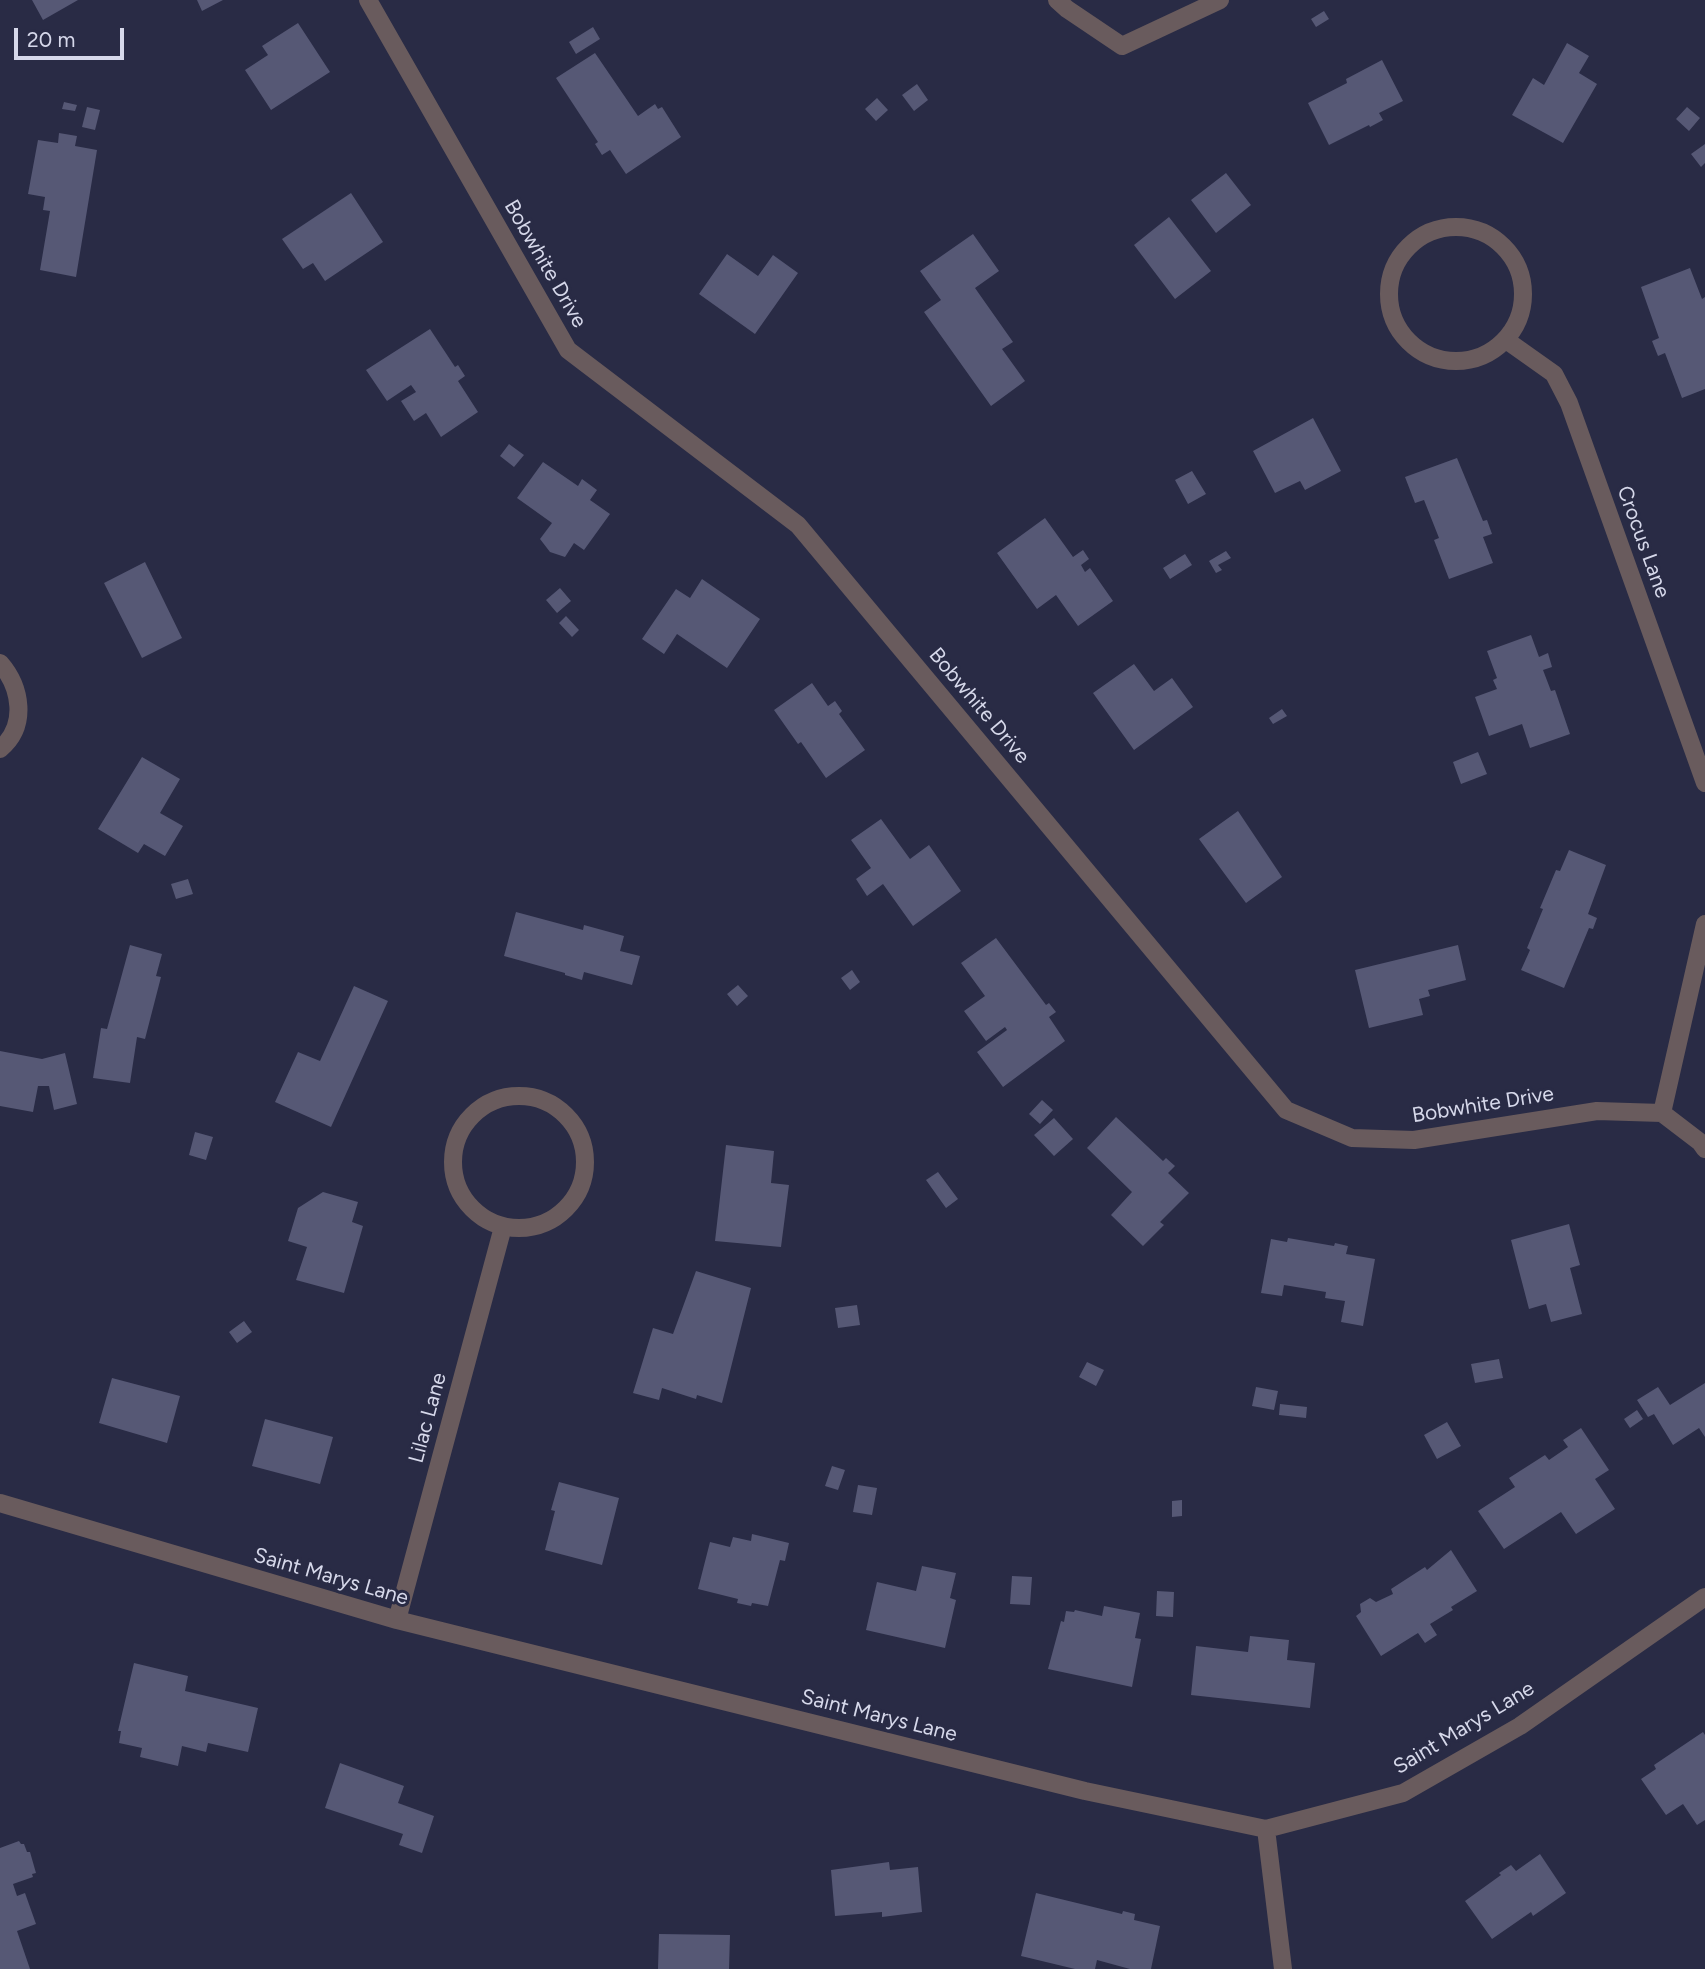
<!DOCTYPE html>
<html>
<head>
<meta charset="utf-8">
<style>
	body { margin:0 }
	#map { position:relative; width:1705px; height:1969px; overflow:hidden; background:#292b45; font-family:Figtree,sans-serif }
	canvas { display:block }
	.scale { position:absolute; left:14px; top:28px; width:110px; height:32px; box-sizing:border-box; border:4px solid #d6d8ea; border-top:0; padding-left:9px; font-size:21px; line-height:24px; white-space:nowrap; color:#d6d8ea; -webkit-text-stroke:5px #292b45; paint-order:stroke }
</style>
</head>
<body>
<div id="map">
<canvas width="1705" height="1969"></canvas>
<div class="scale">20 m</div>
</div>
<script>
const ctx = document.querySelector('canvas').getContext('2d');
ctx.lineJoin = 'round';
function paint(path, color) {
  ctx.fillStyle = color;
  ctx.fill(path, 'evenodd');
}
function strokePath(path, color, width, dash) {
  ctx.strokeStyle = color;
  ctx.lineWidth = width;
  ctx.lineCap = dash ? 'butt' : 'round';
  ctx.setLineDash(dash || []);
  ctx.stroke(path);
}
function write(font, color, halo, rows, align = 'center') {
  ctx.font = font + ' Figtree,sans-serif';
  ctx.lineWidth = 6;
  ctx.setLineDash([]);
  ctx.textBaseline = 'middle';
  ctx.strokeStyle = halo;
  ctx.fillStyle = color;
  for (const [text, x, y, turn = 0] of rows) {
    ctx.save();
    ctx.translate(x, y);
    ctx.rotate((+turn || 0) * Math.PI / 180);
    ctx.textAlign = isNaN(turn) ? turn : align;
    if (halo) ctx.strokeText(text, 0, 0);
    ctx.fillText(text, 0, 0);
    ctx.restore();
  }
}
paint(new Path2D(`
	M32,0H78L43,20Z
	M197,0H223L202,11Z
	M1324,11L1329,19L1316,27L1311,19Z
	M298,23L330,72L271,110L245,70L268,55L262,46Z
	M593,27L600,39L576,54L569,42Z
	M1567,43L1589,56L1579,73L1597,84L1563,143L1512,115L1533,78L1544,85Z
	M595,53L638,116L655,104L658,109L662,107L681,137L626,174L610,150L602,155L595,144L598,142L556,78Z
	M1382,60L1403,101L1379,113L1383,120L1370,127L1369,125L1329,145L1308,103L1347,83L1346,79Z
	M917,84L928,100L914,111L902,95Z
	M877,98L888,110L876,121L865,109Z
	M64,102L77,105L75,111L62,109Z
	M87,107L100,110L95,130L82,127Z
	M1687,107L1700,118L1689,131L1676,119Z
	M59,133L77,136L75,146L97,150L76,277L40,270L50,211L43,210L45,197L28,194L38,140L58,143Z
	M1705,144V163L1701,167L1691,154Z
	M1226,173L1251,205L1216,233L1191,200Z
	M351,193L383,242L325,281L313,263L303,269L282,239Z
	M1169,217L1211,271L1175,299L1134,245Z
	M973,234L999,271L975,288L1013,342L1002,349L1025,381L991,406L924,312L941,300L920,271Z
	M727,254L758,276L773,255L798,273L755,334L699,294Z
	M1690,268L1702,299L1705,297V389L1682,398L1665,353L1658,356L1652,341L1659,338L1641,287Z
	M430,329L455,367L458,365L465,376L458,381L478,412L441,437L426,413L414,421L401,401L416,392L411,385L387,401L366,370Z
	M1313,418L1341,471L1305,490L1300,481L1275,493L1253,451Z
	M509,444L524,455L514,467L500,456Z
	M1457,458L1483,521L1487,520L1492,534L1483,537L1493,563L1449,579L1434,540L1439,538L1424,500L1415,503L1405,477Z
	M543,462L578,486L582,479L597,490L590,500L610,514L584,550L574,543L565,557L550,552L540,539L552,523L517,498Z
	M1192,471L1206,494L1188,504L1175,480Z
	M1045,518L1073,557L1083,550L1089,559L1081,565L1085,572L1090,568L1113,601L1078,626L1056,595L1037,609L997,553Z
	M1226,551L1231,558L1218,565L1222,570L1216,573L1209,561Z
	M1185,554L1192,565L1170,579L1163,568Z
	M145,562L182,638L142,658L104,583Z
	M702,579L760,619L727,668L677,634L664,654L642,639L676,589L690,598Z
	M560,588L571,601L557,613L546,600Z
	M566,616L579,630L572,637L559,623Z
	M1531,635L1539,657L1548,653L1552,667L1543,670L1551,691L1555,690L1570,734L1530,748L1522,724L1489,736L1475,697L1497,689L1493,680L1497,678L1487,651Z
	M1134,664L1154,691L1172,678L1193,707L1134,750L1093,693Z
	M812,683L828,706L835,701L842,711L839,714L865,750L826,778L801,742L798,744L774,710Z
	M1282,709L1287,716L1273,724L1269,718Z
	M1478,752L1487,774L1461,784L1453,762Z
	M142,757L180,779L160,813L183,826L165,856L144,844L138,853L98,829Z
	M1238,811L1282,877L1246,903L1199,839Z
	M881,819L910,859L929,845L961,891L913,926L883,884L867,896L856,879L871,868L851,840Z
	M1569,850L1606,865L1588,914L1597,918L1593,929L1589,928L1564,988L1521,970L1530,950L1527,948L1543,909L1540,908L1556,870L1560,871Z
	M188,879L193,894L176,899L171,884Z
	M516,912L583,930L584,925L624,936L620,951L640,956L632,985L584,972L582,980L565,975V973L504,956Z
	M996,938L1046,1005L1049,1003L1056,1012L1049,1017L1065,1041L1003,1087L977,1052L1007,1030L1005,1027L986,1041L964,1011L985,996L961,963Z
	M130,945L162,954L156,976L161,977L145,1039L137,1037L130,1083L93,1078L101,1028L107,1029Z
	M1458,945L1466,980L1428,990L1430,996L1419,999L1423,1015L1369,1028L1355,970Z
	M852,970L860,982L850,990L841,978Z
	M738,985L748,996L737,1006L727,994Z
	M354,986L388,1001L331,1127L275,1102L298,1052L320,1061Z
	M0,1051L42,1059L65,1053L77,1104L54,1110L49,1086H38L33,1112L0,1106Z
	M1042,1100L1053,1110L1040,1124L1029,1114Z
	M1116,1117L1163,1161L1166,1158L1175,1166L1168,1173L1189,1193L1160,1222L1164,1225L1143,1246L1111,1215L1132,1192L1087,1148Z
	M1054,1118L1073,1139L1054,1156L1034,1135Z
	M195,1132L213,1137L206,1160L189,1155Z
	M726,1145L774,1151L771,1183L789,1185L781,1247L715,1241Z
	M938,1172L958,1199L946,1208L926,1180Z
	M323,1192L358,1202L352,1222L363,1226L344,1293L296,1280L307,1247L288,1241L298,1208Z
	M1569,1224L1580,1265L1570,1268L1582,1314L1551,1322L1546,1304L1529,1309L1511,1240Z
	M1288,1238L1334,1246L1335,1243L1348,1246L1346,1254L1375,1259L1363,1326L1341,1322L1345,1301L1325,1298L1326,1292L1284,1285L1282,1296L1261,1293L1271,1239L1287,1242Z
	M696,1271L751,1288L722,1403L697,1395L696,1399L662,1388L659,1400L633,1393L653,1328L673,1334Z
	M857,1305L860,1325L838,1328L835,1308Z
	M244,1321L252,1332L237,1343L229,1332Z
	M1499,1359L1503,1378L1475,1383L1471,1364Z
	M1087,1362L1104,1370L1096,1386L1079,1377Z
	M112,1378L180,1396L167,1443L99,1423Z
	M1705,1383V1437L1699,1428L1673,1445L1654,1414L1648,1417L1637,1400L1658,1387L1670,1405Z
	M1256,1387L1278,1391L1274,1410L1252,1406Z
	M1280,1404L1307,1407L1306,1418L1279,1415Z
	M1637,1410L1643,1419L1630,1428L1624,1419Z
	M265,1419L333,1437L320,1484L252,1466Z
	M1447,1422L1461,1446L1437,1459L1424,1435Z
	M1581,1428L1609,1470L1595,1479L1615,1509L1576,1534L1561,1512L1504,1549L1478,1511L1515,1487L1509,1478L1545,1455L1549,1460L1568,1447L1563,1440Z
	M832,1466L845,1470L838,1490L825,1486Z
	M559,1482L619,1498L602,1565L545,1550L555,1511L551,1510Z
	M858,1485L877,1488L872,1515L853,1512Z
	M1182,1500V1516L1172,1517V1501Z
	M752,1534L789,1543L785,1561L780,1560L768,1606L752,1603L751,1606L737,1603L738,1599L698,1589L710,1542L730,1547L733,1537L751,1541Z
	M1451,1550L1477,1591L1451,1607L1453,1610L1430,1624L1437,1635L1425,1643L1418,1633L1381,1656L1356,1616L1361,1612L1360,1604L1370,1598L1376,1602L1393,1594L1391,1589L1425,1567L1427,1570Z
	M922,1566L956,1573L950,1598L956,1600L945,1648L866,1630L877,1582L916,1591Z
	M1012,1576L1032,1577L1030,1605L1010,1604Z
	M1157,1591L1174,1592L1173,1617L1156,1616Z
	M1104,1606L1140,1613L1135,1638L1141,1639L1132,1687L1048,1669L1061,1621L1064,1622L1066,1611L1074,1612L1075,1610L1102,1616Z
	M1250,1636L1289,1640L1287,1660L1315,1663L1310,1708L1191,1695L1196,1646L1248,1652Z
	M134,1663L188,1676L185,1691L258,1708L248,1752L208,1743L206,1752L182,1746L178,1766L140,1757L142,1748L119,1743L121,1731H118Z
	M1703,1732L1705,1735V1820L1697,1825L1683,1804L1666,1815L1641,1779L1656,1769L1654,1765Z
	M340,1763L404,1786L398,1803L434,1816L422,1853L399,1845L403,1834L325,1808Z
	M19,1841L21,1844H24L27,1852H30L36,1873L32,1874L33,1877L13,1884L17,1896L25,1893L36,1924L17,1931L30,1969H0V1848Z
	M1540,1854L1566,1893L1533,1916L1531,1912L1492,1939L1465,1901L1501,1875L1499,1873L1511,1865L1516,1871Z
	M889,1862L890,1870L918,1867L922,1912L882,1917V1912L835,1916L831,1870Z
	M1036,1893L1122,1914L1123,1911L1135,1914L1134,1920L1160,1926L1151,1969H1130L1097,1960L1095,1969H1075L1021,1956Z
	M659,1934L730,1935L729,1969H658Z`), '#565875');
strokePath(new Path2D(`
	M1057,0L1067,9L1122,46L1220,0`), '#695b5d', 18);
strokePath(new Path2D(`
	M368,0L568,350L798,525L1286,1110L1352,1138L1414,1140L1597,1111L1662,1113L1700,1142L1705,1149
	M1389 294a67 67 0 1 1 134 0a67 67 0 1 1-134 0Z
	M1506,340L1554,374L1569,403L1705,783
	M0,663C21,687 28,726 0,749
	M453 1162a66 66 0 1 1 132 0a66 66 0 1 1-132 0Z
	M1662,1113L1705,924
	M0,1503L397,1620L1085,1791L1266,1829L1403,1793L1520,1726L1705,1597
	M397,1620L503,1227
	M1266,1829L1283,1969`), '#695b5d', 18);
write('21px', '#d6d8ea', '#292b45', [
	["Bobwhite Drive",545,264,60],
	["Crocus Lane",1643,542,70],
	["Bobwhite Drive",979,706,50],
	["Bobwhite Drive",1483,1105,-9],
	["Lilac Lane",428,1418,-75],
	["Saint Marys Lane",331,1577,16],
	["Saint Marys Lane",879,1716,14],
	["Saint Marys Lane",1464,1728,-31]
]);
</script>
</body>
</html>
